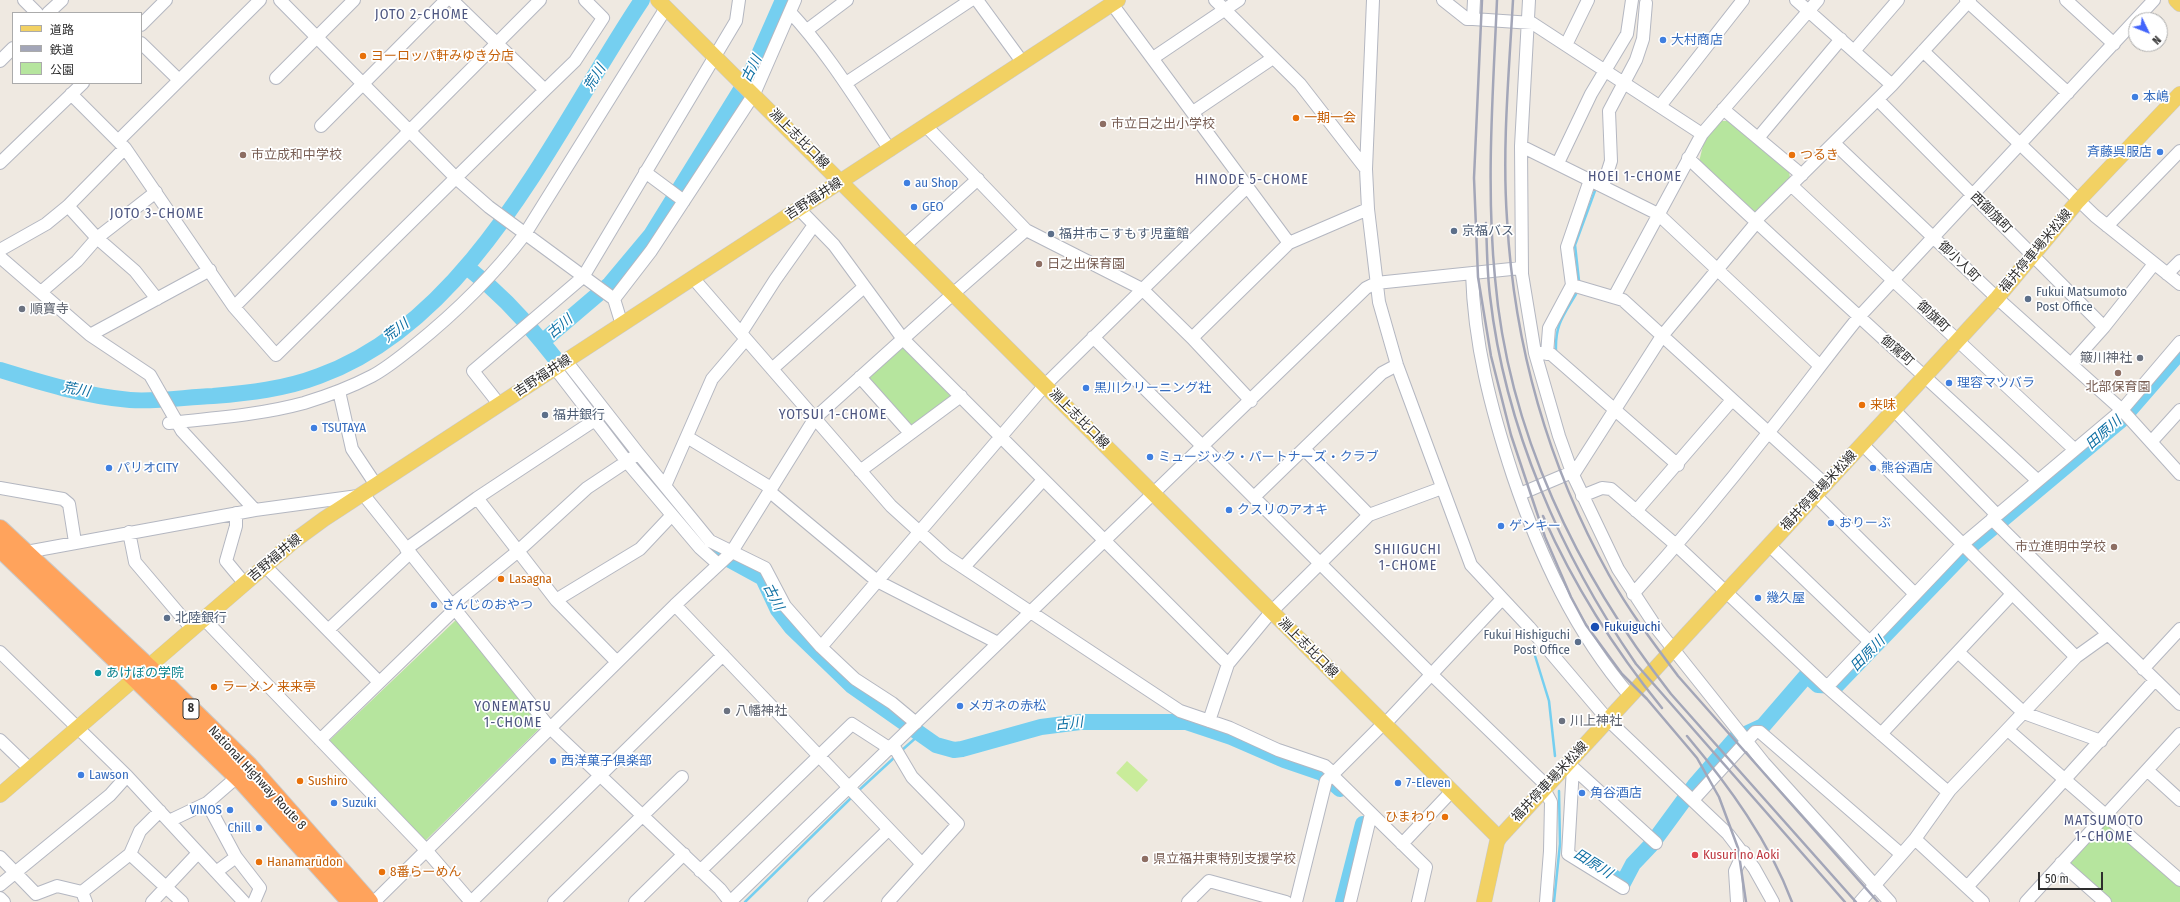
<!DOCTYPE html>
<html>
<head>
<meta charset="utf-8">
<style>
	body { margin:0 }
	#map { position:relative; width:2180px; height:902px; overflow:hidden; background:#efe9e1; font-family:"Fira Sans Condensed","Noto Sans JP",sans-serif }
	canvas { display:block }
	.legend { position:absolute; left:12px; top:12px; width:130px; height:72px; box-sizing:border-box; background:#fff; border:1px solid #ababab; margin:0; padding:5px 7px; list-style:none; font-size:12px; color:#2e2e2e }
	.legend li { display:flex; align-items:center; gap:8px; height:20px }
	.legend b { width:20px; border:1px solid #ababab }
	.north { position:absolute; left:2128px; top:12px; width:40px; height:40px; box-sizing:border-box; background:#fff; border:1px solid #ababab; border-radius:50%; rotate:133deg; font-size:11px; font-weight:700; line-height:16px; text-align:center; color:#2e2e2e }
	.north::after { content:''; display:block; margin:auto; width:14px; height:18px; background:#4264fb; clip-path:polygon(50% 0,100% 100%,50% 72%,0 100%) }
	.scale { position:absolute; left:2038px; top:872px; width:65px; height:18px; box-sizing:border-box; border:2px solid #2e2e2e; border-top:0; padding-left:5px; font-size:12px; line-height:14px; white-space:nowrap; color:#2e2e2e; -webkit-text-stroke:3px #fff; paint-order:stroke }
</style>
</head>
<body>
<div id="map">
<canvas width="2180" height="902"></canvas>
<ul class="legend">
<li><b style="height:5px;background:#f2d163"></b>道路</li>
<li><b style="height:5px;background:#a3a6b8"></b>鉄道</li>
<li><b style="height:11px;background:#b6e59e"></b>公園</li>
</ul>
<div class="north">N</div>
<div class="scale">50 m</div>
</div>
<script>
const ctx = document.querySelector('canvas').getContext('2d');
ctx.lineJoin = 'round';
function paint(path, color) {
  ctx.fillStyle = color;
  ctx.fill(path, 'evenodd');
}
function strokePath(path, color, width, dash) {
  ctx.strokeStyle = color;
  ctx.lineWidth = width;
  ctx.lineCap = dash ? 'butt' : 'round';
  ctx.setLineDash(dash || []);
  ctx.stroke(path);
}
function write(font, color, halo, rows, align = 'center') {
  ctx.font = font + ' "Fira Sans Condensed","Noto Sans JP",sans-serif';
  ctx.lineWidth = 3.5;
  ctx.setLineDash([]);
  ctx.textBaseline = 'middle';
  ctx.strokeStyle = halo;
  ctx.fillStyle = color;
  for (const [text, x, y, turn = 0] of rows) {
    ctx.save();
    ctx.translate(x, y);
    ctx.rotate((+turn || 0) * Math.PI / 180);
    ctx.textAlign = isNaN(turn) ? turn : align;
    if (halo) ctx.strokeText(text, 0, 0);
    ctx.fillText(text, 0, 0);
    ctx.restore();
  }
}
paint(new Path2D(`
	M1720,121H1732L1789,171L1790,178L1757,211H1748L1699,162L1705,137Z
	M903,339L961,396L910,433L860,377Z
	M457,619L543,725L424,842L328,742Z
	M2105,814L2180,880V902H2105L2061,863Z`), '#b6e59e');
paint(new Path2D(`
	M1127,761L1148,780L1137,792L1116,773Z`), '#c9ec9a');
strokePath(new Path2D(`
	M1579,281L1575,245L1596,188
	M1556,351C1555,325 1563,316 1576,294
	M1532,646L1549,701L1555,756
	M901,751L919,735
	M857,792L896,756
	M745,902L852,797
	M1554,902L1560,844L1559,791`), '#75cff0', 2.5);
strokePath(new Path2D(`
	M467,267C496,290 519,313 542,342
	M0,370C42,383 85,396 130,400C157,402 186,397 213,396C249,393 285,389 319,376C474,320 556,128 642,0
	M607,423L542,342L610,284L651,235L750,75L783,0
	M663,492L708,548L763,578L778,610L791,627L852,686L936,745L954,750L962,749L1041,727L1080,722H1186L1231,737L1284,760L1322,773L1340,789
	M1607,873L1623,883L1633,864L1651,845L1695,785L1735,739L1763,726L1807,675L1818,685L1836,686L1973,544L2121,420L2180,352
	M1343,902L1363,824`), '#75cff0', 16);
const minor = new Path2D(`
	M24,0L37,13
	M280,0L457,179L489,207L614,299L622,325
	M977,0L1023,63
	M1215,0L1300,84L1366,169
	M1373,0L1366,169L1368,209L1379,302L1397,365L1471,565L1529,627L1608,720L1728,834L1754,868L1773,902
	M1443,0L1467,19H1473L1474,0
	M1529,0L1521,146L1522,274L1535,353L1559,436L1573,475L1618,569L1658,630L1764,763L1890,902
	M1796,0L1892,85
	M1966,0L2068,93
	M2066,0L2114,44
	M1112,4L1289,243
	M790,12C829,54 858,103 890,150
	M48,13L62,0
	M1473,19L1532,23L1702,134
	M141,25L166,0
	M807,30L847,0
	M141,43L179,80
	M1566,45L1588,0
	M1854,51L1898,0
	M1923,51L2095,216L2180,284
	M1153,58L1239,0
	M0,61L13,48
	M276,78L354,0
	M846,83L971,0
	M545,90L575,61L603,18L585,0
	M71,94L125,148L234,307L276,355L545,90L452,0
	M1878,100L2104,327
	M1660,106L1743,0
	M1723,109L1802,175
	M1193,112L1273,58
	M321,126L446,0
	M926,126L1026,230L1142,289L1192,338L1251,401
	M1758,138L1841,39
	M119,140L260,0
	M1834,143L1997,298L2122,410L2180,474
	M1521,146L1658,214L1819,365
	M1688,158C1803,267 1921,372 2037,480
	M0,163L83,83
	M1558,163L1591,94L1627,34L1632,0
	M645,172L684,201
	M1791,185L2074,449
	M1603,186L1611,161L1609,111L1636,60L1643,39L1646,3
	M68,206L97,238L135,271L157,299
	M799,209L834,245L903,339L1228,664
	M2107,226L2180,151
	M905,245L978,179
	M0,250L46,224L68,206L125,148
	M0,257L90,335L150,375L182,431L255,510
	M1472,273C1474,344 1491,409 1513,476C1540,556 1575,632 1630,696
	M2167,274L2180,261
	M693,278L891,506L946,556L1180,711L1230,728L1278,750L1325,766L1333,773
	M1572,285L1567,247L1590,180
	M41,292L77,261L97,238L156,192
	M1614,297L1702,134L1818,0
	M614,299L651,251L754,94L795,0
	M234,307L540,0
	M741,333L775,280L814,225
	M90,335L210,270
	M1093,337L1431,674L1547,786
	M1192,338L1289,243L1368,209
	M1541,353L1551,354L1678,465
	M1547,354L1549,328L1572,285L1623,300L1825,484
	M566,361L638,453L710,541L765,568L785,606L821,647L855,679L892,703L916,723
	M2071,364L2104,327L2154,264
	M555,368L628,463L700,548L718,564
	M772,369L864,287
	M860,377L910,433
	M339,391L352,449L376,485
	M499,404L473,371L583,277L736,21L739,0
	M1894,410L1997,515
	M169,423C214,418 260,415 304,403C327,396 351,387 372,376C387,368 400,357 414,346C455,313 493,276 525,234L666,8
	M687,437L771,488
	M2151,442L2180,410
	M1862,444L2076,657
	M1304,449L1369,515
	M860,471L961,396
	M1573,475L1662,336L1756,223L1759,217L1892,85L1970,0
	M665,486L712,379L746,339
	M0,488L63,499L69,504L75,542
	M769,491L877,581L998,643
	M363,494L550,728L720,889L730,902
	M1520,494L1572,472
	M1815,495L1915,594
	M1582,496L1602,488L1611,489L1676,545L1827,687L1948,792
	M1254,497L1382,373L1397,365
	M477,498L556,600L617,662
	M1636,511L1732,400
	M236,513V526L226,561L245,584
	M1992,519L2108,634
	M129,532L135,562L192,629
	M1769,545L1870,642
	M406,549L477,498L595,420
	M21,553L255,510L358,496
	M265,566L379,682
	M964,567L1043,480
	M1633,594C1680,542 1725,488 1768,433C1799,395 1827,356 1858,318L2154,0
	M556,600L640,549L672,515
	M452,605L517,552L587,488L632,458
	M675,605L922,864
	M204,619L426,850L471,902L723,655
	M328,630L410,553
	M821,647L1045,385L1248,186
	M0,652L127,776L244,902
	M1958,652L2024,713L2101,741
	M2143,669L2180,629
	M1827,687L1963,544L2122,410L2180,342
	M1209,721L1228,664L1271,612L1369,515L1442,488
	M1384,725L1502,599
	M2008,730L2180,880
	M1881,734L2012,594
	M0,740L30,769
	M320,740L455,609
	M1569,764L1656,843
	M1573,767L1568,854L1623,888
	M2147,770L2180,800
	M1332,775L1426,867L1418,902
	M1544,789L1551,802L1550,851L1546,902
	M1693,800L1755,732H1760L1901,854
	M207,803L236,857L260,888L254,902
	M160,811L140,831L130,854L182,902
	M169,821L207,803L237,777
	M1915,839L1983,902
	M1402,844L1451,792
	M0,857L36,894L57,886L82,892L86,902
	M2061,863L2105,902
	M700,871L852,724L889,748
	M216,872L236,857
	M0,885L110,795L127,776
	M1967,887L2155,680
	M82,892L130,854
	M0,898L4,902
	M152,902L198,853
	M374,902L675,605L731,553L815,418L954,293L1026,230
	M554,902L682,777
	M635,902L684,854
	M730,902L1366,288L1376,283L1521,268
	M814,902L888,830
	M888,902L958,824L912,777L893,745
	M1188,902L1209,881L1286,902
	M1296,902L1326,781L1383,724
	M1350,902L1371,814
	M1737,902L1735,871L1744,852
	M1860,902L1915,839L1950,790L2076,657L2108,634L2180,704
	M2026,902L2180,734`);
const major = new Path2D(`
	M658,0L1499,838
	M2176,0L2180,4
	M0,795L294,541L324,519L1118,0
	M1484,902L1497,842L1500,837L1997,298L2078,201L2180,94`);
const highway = new Path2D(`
	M0,529L148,667L249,766L369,902
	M0,548L243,782L351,902`);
strokePath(minor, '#b4b7c1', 14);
strokePath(major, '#c9c9c9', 16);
strokePath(highway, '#c9c9c9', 20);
strokePath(minor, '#fff', 12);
strokePath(major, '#f2d163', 15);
strokePath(highway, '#ffa35c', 18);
strokePath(new Path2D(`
	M1482,0L1474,178L1478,277L1491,356L1511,435L1545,537L1571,597L1586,625L1622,674L1647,699L1697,758L1719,797L1738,848L1746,902
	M1497,0C1493,92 1486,185 1495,278C1508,432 1577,574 1671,694L1856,902
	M1513,0C1509,73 1502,147 1507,219C1514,345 1548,465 1609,575C1629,611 1654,644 1678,676L1878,902
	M1486,223C1487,247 1487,272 1490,296C1505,428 1561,555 1636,664L1845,902
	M1543,516C1574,585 1614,649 1662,708
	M1687,736C1729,786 1769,841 1792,902`), '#a3a6b8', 2.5);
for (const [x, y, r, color] of [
	[1663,40,4,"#3f7fe0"],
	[363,56,4,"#e8710a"],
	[2135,97,4,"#3f7fe0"],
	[1296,118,4,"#e8710a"],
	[1103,124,4,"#8d6e63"],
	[2160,152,4,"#3f7fe0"],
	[243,155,4,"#8d6e63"],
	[1792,155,4,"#e8710a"],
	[907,183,4,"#3f7fe0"],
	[914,207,4,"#3f7fe0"],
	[1454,231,4,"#5c6f8a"],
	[1051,234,4,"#5c6f8a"],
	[1039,264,4,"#8d6e63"],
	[2028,299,4,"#5c6f8a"],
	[22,309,4,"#6b7280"],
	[2140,358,4,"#6b7280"],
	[2118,373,4,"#8d6e63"],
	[1949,383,4,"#3f7fe0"],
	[1086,388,4,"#3f7fe0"],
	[1862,405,4,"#e8710a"],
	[545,415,4,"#5c6f8a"],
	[314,428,4,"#3f7fe0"],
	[1150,457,4,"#3f7fe0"],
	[109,468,4,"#3f7fe0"],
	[1873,468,4,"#3f7fe0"],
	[1229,510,4,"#3f7fe0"],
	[1831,523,4,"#3f7fe0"],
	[1501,526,4,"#3f7fe0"],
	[2114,547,4,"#8d6e63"],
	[501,579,4,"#e8710a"],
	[1758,598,4,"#3f7fe0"],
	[434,605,4,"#3f7fe0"],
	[167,618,4,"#5c6f8a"],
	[1595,627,5,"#1a4fb4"],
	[1578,642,4,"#5c6f8a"],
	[98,673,4,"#0f9aa8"],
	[214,687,4,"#e8710a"],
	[960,706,4,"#3f7fe0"],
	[727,711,4,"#6b7280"],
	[1562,721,4,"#6b7280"],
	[553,761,4,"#3f7fe0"],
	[81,775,4,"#3f7fe0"],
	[300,781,4,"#e8710a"],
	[1398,783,4,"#3f7fe0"],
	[1582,793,4,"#3f7fe0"],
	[334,803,4,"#3f7fe0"],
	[230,810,4,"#3f7fe0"],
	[1445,817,4,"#e8710a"],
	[259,828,4,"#3f7fe0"],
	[1695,855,4,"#e0444e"],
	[1145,859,4,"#8d6e63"],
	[259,862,4,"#e8710a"],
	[382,872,4,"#e8710a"]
]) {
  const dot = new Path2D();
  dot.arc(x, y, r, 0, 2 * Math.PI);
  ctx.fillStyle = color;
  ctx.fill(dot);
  strokePath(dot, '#fff', 1.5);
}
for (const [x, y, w] of [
	[191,709,16]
]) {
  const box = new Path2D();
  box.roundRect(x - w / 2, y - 10, w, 20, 3);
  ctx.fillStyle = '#fff';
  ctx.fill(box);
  strokePath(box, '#2e2e2e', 1);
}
write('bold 12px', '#2e2e2e', null, [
	["8",191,709]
]);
write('13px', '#366cbe', '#fff', [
	["大村商店",1671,40],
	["本嶋",2143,97],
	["斉藤呉服店",2152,152,"right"],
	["au Shop",915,183],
	["GEO",922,207],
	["理容マツバラ",1957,383],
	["黒川クリーニング社",1094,388],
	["TSUTAYA",322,428],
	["ミュージック・パートナーズ・クラブ",1158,457],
	["パリオCITY",117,468],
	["熊谷酒店",1881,468],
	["クスリのアオキ",1237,510],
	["おりーぶ",1839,523],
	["ゲンキー",1509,526],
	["幾久屋",1766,598],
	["さんじのおやつ",442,605],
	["メガネの赤松",968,706],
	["西洋菓子倶楽部",561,761],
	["Lawson",89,775],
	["7-Eleven",1406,783],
	["角谷酒店",1590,793],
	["Suzuki",342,803],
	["VINOS",222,810,"right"],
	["Chill",251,828,"right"]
], 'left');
write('13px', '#c56008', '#fff', [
	["ヨーロッパ軒みゆき分店",371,56],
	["一期一会",1304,118],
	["つるき",1800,155],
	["来味",1870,405],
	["Lasagna",509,579],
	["ラーメン 来来亭",222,687],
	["Sushiro",308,781],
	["ひまわり",1437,817,"right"],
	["Hanamarūdon",267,862],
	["8番らーめん",390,872]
], 'left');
write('13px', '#785e54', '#fff', [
	["市立日之出小学校",1111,124],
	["市立成和中学校",251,155],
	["日之出保育園",1047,264],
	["北部保育園",2118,387,"center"],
	["市立進明中学校",2106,547,"right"],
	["県立福井東特別支援学校",1153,859]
], 'left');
write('13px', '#2e2e2e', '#fff', [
	["淵上志比口線",799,139,45],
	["吉野福井線",814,199,-33],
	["西御旗町",1991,213,45],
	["福井停車場米松線",2036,251,-50],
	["御小人町",1959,262,44],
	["御旗町",1933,317,43],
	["御駕町",1897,351,41],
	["吉野福井線",543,376,-33],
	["淵上志比口線",1079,419,45],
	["福井停車場米松線",1819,491,-47],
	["吉野福井線",275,558,-40],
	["淵上志比口線",1308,648,45],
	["National Highway Route 8",257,778,47],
	["福井停車場米松線",1550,782,-47]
]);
write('13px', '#4e5e75', '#fff', [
	["京福バス",1462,231],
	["福井市こすもす児童館",1059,234],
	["Fukui Matsumoto",2036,292],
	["Post Office",2036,307],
	["福井銀行",553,415],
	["北陸銀行",175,618],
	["Fukui Hishiguchi",1570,635,"right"],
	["Post Office",1570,650,"right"]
], 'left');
write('13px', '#5b616d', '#fff', [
	["順寶寺",30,309],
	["簸川神社",2132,358,"right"],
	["八幡神社",735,711],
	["川上神社",1570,721]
], 'left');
write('13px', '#164399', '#fff', [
	["Fukuiguchi",1604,627]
], 'left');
write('13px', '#0d838f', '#fff', [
	["あけぼの学院",106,673]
], 'left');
write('13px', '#be3a42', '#fff', [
	["Kusuri no Aoki",1703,855]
], 'left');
ctx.letterSpacing = '1px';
write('14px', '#4d5680', '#fff', [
	["JOTO 2-CHOME",422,15],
	["HOEI 1-CHOME",1635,177],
	["HINODE 5-CHOME",1252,180],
	["JOTO 3-CHOME",157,214],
	["YOTSUI 1-CHOME",833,415],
	["SHIIGUCHI",1408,550],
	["1-CHOME",1408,566],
	["YONEMATSU",513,707],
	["1-CHOME",513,723],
	["MATSUMOTO",2104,821],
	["1-CHOME",2104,837]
]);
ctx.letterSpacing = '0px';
write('italic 14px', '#0d6fa3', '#fff', [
	["古川",752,69,-64],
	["荒川",595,78,-58],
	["古川",560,327,-40],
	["荒川",396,331,-37],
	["荒川",76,390,10],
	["田原川",2104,433,-41],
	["古川",773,597,63],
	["田原川",1868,654,-46],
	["古川",1069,724,-6],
	["田原川",1593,864,32]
]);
</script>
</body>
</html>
